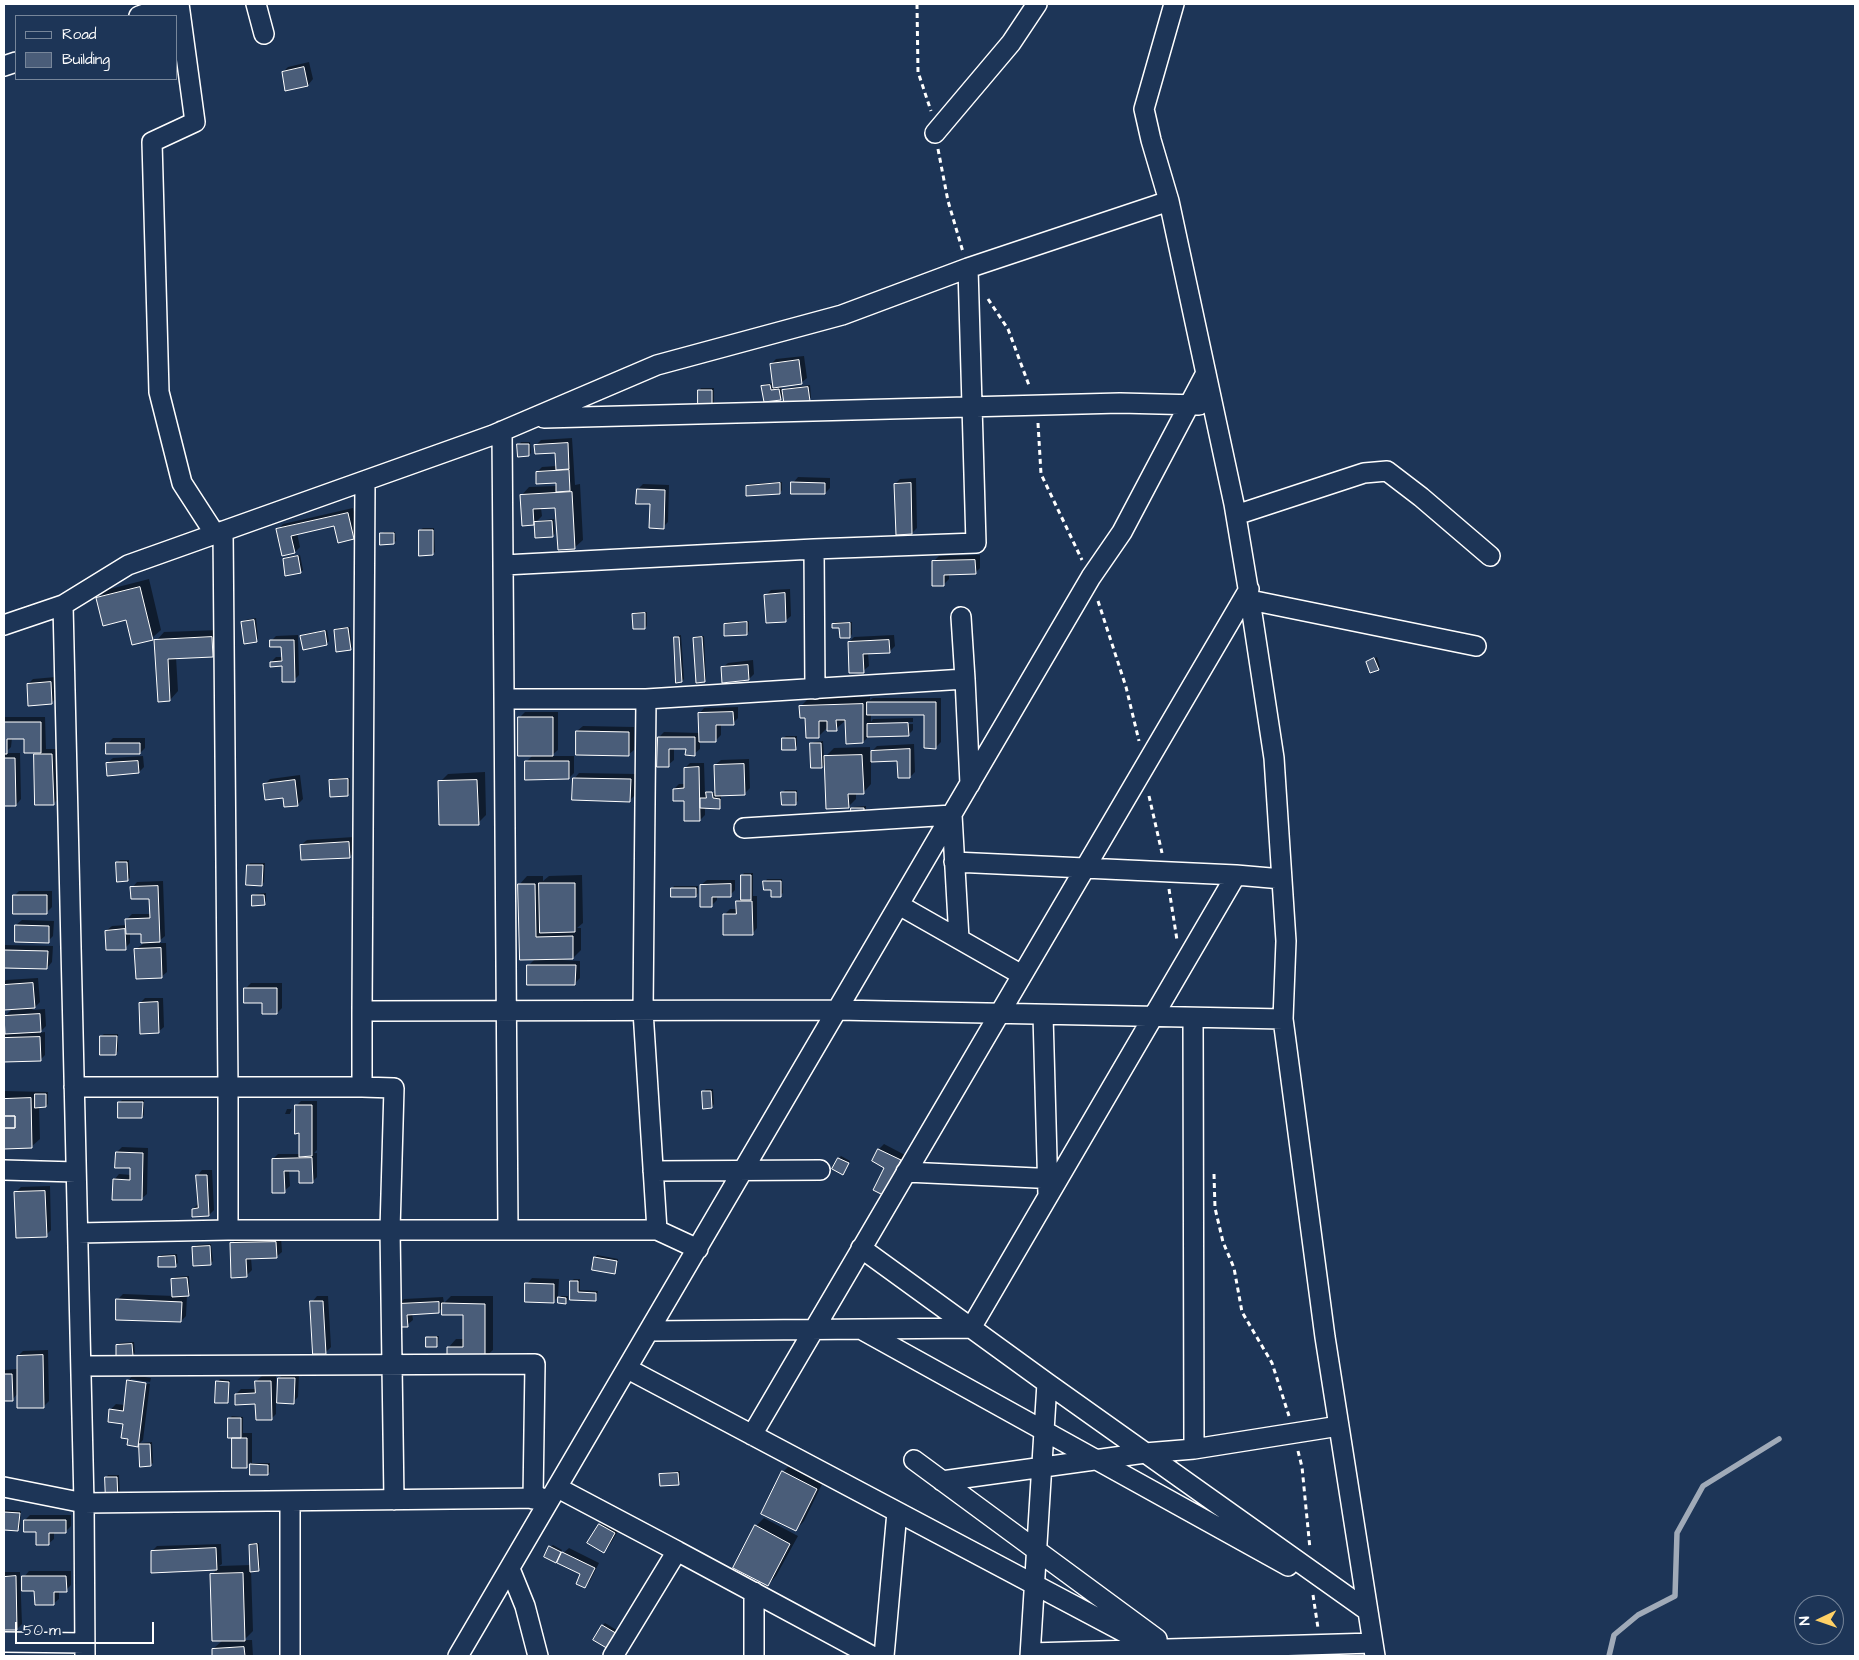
<!DOCTYPE html>
<html>
<head>
<meta charset="utf-8">
<style>
	body { margin:0 }
	#map { position:relative; width:1859px; height:1660px; overflow:hidden; background:#1d3557; font-family:"Architects Daughter",sans-serif }
	canvas { display:block }
	.frame { position:absolute; inset:0; border:5px solid #fff; pointer-events:none }
	.legend { position:absolute; left:15px; top:15px; width:162px; height:65px; box-sizing:border-box; background:#1d3557; border:1px solid #77869a; margin:0; padding:6px 9px; list-style:none; font-size:15px; color:#fff }
	.legend li { display:flex; align-items:center; gap:10px; height:25px }
	.legend b { width:25px; border:1px solid #77869a }
	.north { position:absolute; left:1794px; top:1595px; width:50px; height:50px; box-sizing:border-box; background:#1d3557; border:1px solid #77869a; border-radius:50%; rotate:267deg; font-size:14px; font-weight:700; line-height:20px; text-align:center; color:#fff }
	.north::after { content:''; display:block; margin:auto; width:18px; height:22px; background:#ffd166; clip-path:polygon(50% 0,100% 100%,50% 72%,0 100%) }
	.scale { position:absolute; left:15px; top:1622px; width:139px; height:22px; box-sizing:border-box; border:2px solid #fff; border-top:0; padding-left:6px; font-size:15px; line-height:18px; white-space:nowrap; color:#fff; -webkit-text-stroke:4px #1d3557; paint-order:stroke }
</style>
</head>
<body>
<div id="map">
<canvas width="1859" height="1660"></canvas>
<div class="frame"></div>
<ul class="legend">
<li><b style="height:6px;background:#1d3557"></b>Road</li>
<li><b style="height:14px;background:#4a5d79"></b>Building</li>
</ul>
<div class="north">N</div>
<div class="scale">50 m</div>
</div>
<script>
const ctx = document.querySelector('canvas').getContext('2d');
ctx.lineJoin = 'round';
function paint(path, color) {
  ctx.fillStyle = color;
  ctx.fill(path, 'evenodd');
}
function strokePath(path, color, width, dash) {
  ctx.strokeStyle = color;
  ctx.lineWidth = width;
  ctx.lineCap = dash ? 'butt' : 'round';
  ctx.setLineDash(dash || []);
  ctx.stroke(path);
}
paint(new Path2D(`
	M309,62L313,79L308,85L283,72L288,67Z
	M804,356L807,378L801,383L781,386L782,392L786,388L810,385L811,397L809,400L784,395L780,399L763,387L765,384L774,383L771,364L776,359Z
	M701,388H714V403L712,405L699,391Z
	M572,438L575,485L580,484L583,540L574,548L556,507L541,508L542,516L537,521L554,519L555,534L552,536L536,537L535,522L533,524L521,496L529,487L557,486V482L537,472L542,467L557,466L556,451L535,446L541,440Z
	M521,442H530L531,453L529,455L519,445Z
	M798,477L830,478V488L825,493L793,483Z
	M916,478L917,528L912,533L895,484L900,479Z
	M782,482V490L780,493L747,486L749,484Z
	M643,484L669,485L668,522L663,527L652,503L638,489Z
	M353,508L359,533L353,538L335,525L297,533L300,547L295,552L278,530L283,524Z
	M423,528H434L435,552L432,554L420,530Z
	M384,532H395L396,541L393,543L382,534Z
	M300,555L303,570L300,572L284,560L286,557Z
	M980,555V568L975,573L949,574V579L943,585L933,562L939,556Z
	M149,579L161,630L152,638L98,598L106,590Z
	M790,589L791,616L785,621L766,595L771,590Z
	M636,612H647V626L645,628L634,614Z
	M256,618L258,638L256,641L242,622L245,620Z
	M749,621V631L747,634L725,624L727,622Z
	M835,622H852V634L850,637L841,627L833,624Z
	M350,627L352,647L350,649L335,631L337,628Z
	M220,630L221,647L212,656L176,657L178,691L170,700L156,641L164,632Z
	M327,630L329,641L326,644L302,637L304,634Z
	M298,635L299,675L294,680L283,665L271,662L276,657H283V645L271,641L276,636Z
	M681,635L684,679L682,681L675,638L677,636Z
	M894,635L895,646L889,652L868,653L869,666L863,671L849,642L854,637Z
	M697,636H704L706,679L704,681L695,639Z
	M1377,657L1380,667L1378,669L1367,662Z
	M753,660L754,674L749,679L722,668L728,663Z
	M56,677L57,698L51,703L28,684L33,679Z
	M870,697V700L873,698H941V742L936,747L925,714H871V722L873,719L913,718V722L872,723V725L913,724V730L908,735L869,736L863,742L847,719L836,729L828,727L818,737L801,706L809,698Z
	M738,707V718L733,723L721,724V735L716,740L700,741V749L694,754L687,748H674V760L668,765L659,737L664,732L700,733L699,714L704,708Z
	M525,712H558V750L551,756H574V773L569,778L526,762L533,755L520,717Z
	M4,717H45L46,749H57L59,798L53,804H36L35,752L25,738H12L11,747L5,753H20L21,799L16,805H4V813Z
	M583,726L634,727V750L628,755L577,731Z
	M786,736H797V746L795,748L783,738Z
	M113,738H145V748L140,753L108,743Z
	M823,741L824,758L834,748L870,747V753L877,746L914,744L915,772L910,777L898,760H871V784L863,793H856V799L848,807L826,763L822,767L811,744L814,742Z
	M143,756L144,767L139,772L107,763L113,758Z
	M749,759L750,788L744,794L721,795V805L719,808L705,807V815L700,820L685,800L674,789L679,784H685V768L690,763H704L705,794L708,791V793H719V791L709,790H716L715,765L721,760Z
	M485,772L486,815L478,823L440,782L448,774Z
	M579,773L636,774L635,795L630,800L574,779Z
	M300,775L303,799L298,804L265,784L270,779Z
	M333,778H350V793L348,795L331,781Z
	M785,790H797L798,801L795,803L782,793Z
	M866,806V814L852,809L854,807Z
	M354,837L355,852L349,857L301,845L307,840Z
	M120,860H129L130,878L127,880L117,862Z
	M250,863H265L264,882L262,885L248,865Z
	M744,873H753V896H757V928L752,934L724,915L730,909H737V902L742,896V876Z
	M582,875L583,923L577,928H581V950L573,958H562L563,960L580,961V978L575,983L528,966L535,959L519,885L527,876H543V881L549,876Z
	M767,879H782L783,893L780,895L765,882Z
	M707,880H735V890L730,895H717V900L712,905L701,885Z
	M163,881L165,936L157,943H166L167,972L161,977L136,949L143,944L142,932L130,933V943L125,948L106,931L112,926L127,925L126,920L132,914H151L150,897L132,888L137,882Z
	M674,886H698V893L696,896L672,889Z
	M19,891H52V907L47,912L14,896Z
	M266,893V901L264,904L253,896L255,894Z
	M22,920L54,921L53,936L48,941L16,925Z
	M4,945L53,946L52,962L47,968L4,967Z
	M38,978L40,1002L32,1010L45,1009L46,1026L39,1033L45,1032V1055L40,1060L4,1061V1033H6L5,1016L13,1008L4,1009V982L6,980Z
	M251,983H282V1008L277,1013L246,988Z
	M145,998H163L164,1027L158,1032L140,1003Z
	M104,1034H118V1051L116,1054L101,1036Z
	M706,1089H713L714,1104L712,1107L703,1092Z
	M4,1091L48,1092V1104L46,1106H39L40,1139L31,1147H4Z
	M122,1100H144V1115L142,1117L120,1102Z
	M301,1101H317V1150L314,1153H317V1177L312,1182L300,1170H289L290,1186L284,1191L273,1159L278,1154H301L300,1132L296,1106Z
	M287,1109H292L290,1114H285Z
	M884,1144L905,1155L888,1188L886,1167L873,1161L879,1149Z
	M122,1147L148,1148L147,1194L141,1199L114,1180L119,1174L131,1175V1167L117,1152Z
	M841,1156L850,1161L843,1174L839,1158Z
	M202,1170H212L214,1210L209,1215L193,1209L199,1203L197,1176Z
	M50,1186L51,1230L46,1235L16,1192L21,1187Z
	M281,1237L282,1252L276,1257L251,1258L252,1270L246,1276L232,1244L237,1238Z
	M211,1244L213,1261L210,1264L194,1247L196,1245Z
	M177,1254L178,1263L175,1265L159,1257L161,1255Z
	M597,1255L618,1259L616,1270L614,1272L595,1258Z
	M189,1276L190,1293L187,1295L186,1316L181,1321L118,1299L123,1294L174,1296L172,1280L175,1277Z
	M532,1278L559,1279L558,1297L553,1302L527,1284Z
	M574,1279H580V1290L598,1291L597,1297L595,1300L571,1299V1281Z
	M317,1296H328L331,1347L326,1352L312,1302Z
	M451,1296H493V1350L484,1358L448,1348L456,1339H464V1313L443,1307L439,1311L412,1313L413,1320L407,1325L399,1305L404,1299L443,1297L444,1303Z
	M561,1296H568V1300L566,1303L559,1298Z
	M430,1336H439L438,1344L436,1346L428,1338Z
	M134,1342L135,1353L132,1355L117,1345L119,1343Z
	M48,1350L49,1401L43,1407L18,1393L12,1400H4V1370L18,1369V1356L23,1351Z
	M285,1373L299,1374L298,1397L293,1402H276V1414L271,1419L257,1403L236,1394L241,1389H257L256,1381L262,1376H276V1402H278L279,1378Z
	M133,1375L151,1378L150,1382L131,1379V1382L150,1384L143,1440L140,1443L152,1442L153,1463L150,1465L141,1466L140,1443L138,1445L129,1438L125,1423L110,1410L116,1404L125,1405L128,1381Z
	M220,1379L230,1380L229,1400L227,1402L218,1382Z
	M232,1416L243,1417V1433H252V1463H270V1472L268,1474H251V1462L246,1466L233,1439L230,1418Z
	M791,1464L824,1480L804,1521L796,1530L783,1472Z
	M680,1471V1481L678,1483L660,1475L662,1473Z
	M108,1475H119L120,1498L106,1478Z
	M4,1510L21,1511L20,1528L18,1530L4,1529Z
	M30,1515H71V1526L66,1531H54V1539L48,1544L38,1531L25,1520Z
	M764,1518L798,1536L776,1576L768,1585L756,1526Z
	M605,1519L620,1528L609,1546L604,1552L589,1543L600,1524Z
	M252,1543H259L260,1568L258,1570H251L253,1631L244,1640H252L253,1656H214L213,1649L223,1640L212,1575L217,1569L153,1571L152,1551L157,1546L221,1544L222,1564L219,1566L251,1565L250,1545Z
	M553,1545L562,1550L559,1557L569,1548L599,1563L590,1581L585,1587L582,1573L562,1555L556,1561L550,1547Z
	M29,1571H71V1585L66,1590L59,1591V1599L53,1604L36,1590L24,1577Z
	M4,1572H20L22,1624L17,1629H4Z
	M605,1623L620,1632L594,1640L603,1625Z`), '#0007');
strokePath(new Path2D(`
	M1609,1656L1614,1635L1638,1615L1675,1596L1677,1533L1703,1486L1779,1439`), '#a0aab8', 5.5);
const building = new Path2D(`
	M304,67L308,86L285,91L282,72Z
	M799,360L802,384L773,388L770,364Z
	M770,385L771,390L779,389L781,400L764,402L761,386Z
	M808,387L810,401L784,404L782,390Z
	M698,390H712V407H698Z
	M568,443L569,469L556,470L555,453L535,454L534,445Z
	M517,444H529V456L518,457Z
	M569,470L570,491L556,492V483L536,484V472Z
	M791,482L825,483V494H791Z
	M780,483V494L746,496V486Z
	M911,483L912,534L896,535L894,484Z
	M637,489L665,490L664,529L649,528L650,504H636Z
	M572,492L575,549L558,550L555,508L533,509L534,525L522,526L520,495Z
	M348,513L354,539L338,543L334,526L291,536L295,553L282,556L276,529Z
	M552,521L553,537L535,538L534,522Z
	M419,530H433V555L419,556Z
	M380,533H394V544L380,545Z
	M298,556L301,573L285,576L283,559Z
	M975,560L976,574L944,575V586H932V561Z
	M140,587L153,640L132,645L126,620L103,626L96,598Z
	M785,593L786,622L766,623L764,595Z
	M645,613V629H633L632,614Z
	M254,620L257,642L244,644L241,622Z
	M747,622V635L724,636V624Z
	M850,623V638H840L839,628H832V624Z
	M348,628L351,650L336,652L334,630Z
	M325,631L327,645L303,650L300,636Z
	M212,637L213,657L168,659L170,701L158,702L154,640Z
	M674,637H679L682,682L676,683Z
	M702,637L705,682L696,683L693,638Z
	M270,640H294L295,682H282V666L270,667V662L282,661L281,647H270Z
	M889,640L890,653L863,654L864,673H849L848,642Z
	M1374,658L1379,670L1370,673L1366,662Z
	M748,665L749,680L722,683L721,667Z
	M51,682L52,704L28,706L27,684Z
	M867,702H936V749L924,748V715H867Z
	M863,704V743L846,744L845,720H836L837,731H827V721H819V738H806L805,718H800L799,706Z
	M733,712L734,725H716V742H699L698,713Z
	M518,717H553V756H518Z
	M4,722H41V753H24V739H7V754H4Z
	M908,723L909,736L867,737V724Z
	M576,731L629,732V756L576,755Z
	M658,737H695V756L685,755L686,749H669V767H657Z
	M782,738H795L796,750H782Z
	M106,743H140V754H106Z
	M810,743H821L822,768H811Z
	M910,749V778H898L897,761L871,762V751Z
	M34,754H52L54,805H35Z
	M862,755L864,794H848L849,808L826,809L824,756Z
	M4,758H15L16,806H4Z
	M138,761L139,773L107,776L106,763Z
	M525,761H569V779L525,780Z
	M744,764L745,795L715,796L714,765Z
	M699,767L700,821H684V801H673V789L684,788V768Z
	M573,778L631,779L630,802L572,800Z
	M348,779V796L330,797L329,780Z
	M295,780L298,806L284,807L283,798L265,800L263,784Z
	M477,780L479,825H439L438,781Z
	M706,792H712L713,798L720,799V809L700,808V798H706Z
	M781,792H796V805H782Z
	M851,808H864V817L851,818Z
	M349,842L350,858L301,860L300,845Z
	M116,862H127L128,881L117,882Z
	M247,865H263L262,886L246,885Z
	M741,875H751V900H741Z
	M763,881H781V897H771V890H764Z
	M539,883H575V932L540,933Z
	M518,884H535L536,937L573,936V959L520,960Z
	M731,884V897H712V907H700V885Z
	M158,886L160,942L141,943V934H126L125,919L150,918L149,899H131L130,887Z
	M671,888H696V897H671Z
	M13,895H47V914H13Z
	M252,895H264L265,905L252,906Z
	M736,901H752L753,935H723V914H736Z
	M15,925L49,926V943L15,942Z
	M125,929L126,950H106L105,931Z
	M161,948L162,978L136,979L134,949Z
	M4,950L48,951L47,969L4,968Z
	M527,965H576L575,985H527Z
	M33,983L35,1008L4,1010V985Z
	M244,988H277V1014H262V1003H244Z
	M158,1002L159,1033L140,1034L139,1003Z
	M40,1014L41,1032L5,1034L4,1016Z
	M100,1036H117L116,1055H100Z
	M40,1037L41,1061L4,1062V1038Z
	M702,1091H711L712,1108L703,1109Z
	M35,1094H46V1107L35,1108Z
	M31,1098L32,1148L4,1149V1128H15V1116H4V1099Z
	M118,1102H143L142,1118H118Z
	M295,1105H312V1156L299,1157V1133L295,1134Z
	M4,1116H15V1128H4Z
	M878,1149L901,1160L883,1195L873,1190L884,1168L872,1161Z
	M116,1152L143,1153L142,1200H112L113,1179L130,1180V1168H115Z
	M312,1158L313,1183H299V1171H284L285,1193H272V1159Z
	M838,1158L849,1163L843,1175L832,1169Z
	M196,1175H207L209,1216L192,1217V1209L198,1208Z
	M45,1191L47,1237L16,1238L14,1192Z
	M276,1242L277,1258L246,1259L247,1277L231,1278L230,1243Z
	M210,1246L211,1265L193,1266L192,1247Z
	M175,1256L176,1267H158V1257Z
	M594,1257L617,1261L615,1274L592,1270Z
	M187,1278L189,1296L172,1297L171,1279Z
	M570,1281H578V1292L596,1293V1301L570,1300Z
	M525,1283L554,1284V1303L525,1302Z
	M558,1297L566,1298V1304L558,1303Z
	M116,1299L182,1302L181,1322L116,1320Z
	M310,1301H323L326,1354H313Z
	M439,1302V1313L407,1315L408,1327H399L398,1304Z
	M442,1303L485,1304V1359H447V1347H463V1315H442Z
	M426,1337H437V1347H426Z
	M132,1344L133,1356L116,1357V1345Z
	M43,1355L44,1408H17V1356Z
	M4,1374H12L13,1401H4Z
	M278,1378H295L294,1404L277,1403Z
	M127,1380L146,1383L138,1447L127,1445L128,1439L121,1438L123,1424L108,1422L109,1409L123,1411Z
	M216,1381L229,1382L228,1403H215Z
	M255,1381H271L272,1420H256L255,1404L235,1405V1394L255,1393Z
	M228,1418H241V1438H228Z
	M232,1438H247V1468H232Z
	M139,1444H150L151,1466L140,1467Z
	M250,1464L268,1465V1475H250Z
	M782,1471L817,1489L796,1531L761,1514Z
	M678,1473L679,1485L660,1486L659,1474Z
	M105,1477H117L118,1501L106,1502Z
	M4,1512L20,1513L18,1531L4,1530Z
	M24,1520H66V1533H49V1545H36V1532H24Z
	M599,1524L615,1533L604,1553L587,1543Z
	M755,1525L790,1544L768,1586L733,1568Z
	M257,1544L259,1571L250,1572L249,1545Z
	M549,1546L561,1552L556,1563L544,1557Z
	M216,1548L217,1570L151,1573V1551Z
	M562,1552L595,1568L585,1588L576,1584L580,1574L557,1563Z
	M243,1573L245,1641H212L210,1574Z
	M16,1576L17,1630H4V1577Z
	M22,1576H66L67,1592H54V1605H35L34,1591H22Z
	M602,1625L619,1635L610,1650L593,1640Z
	M244,1647L245,1656H212V1649Z`);
paint(building, '#4a5d79');
strokePath(building, '#fff', 1);
const minor = new Path2D(`
	M179,4L195,122L152,142L159,392L182,483L215,534
	M256,4L264,34
	M1174,4L1144,109L1151,140L1169,201L1234,504L1250,600L1274,758L1286,941L1283,1019
	M139,16L173,4
	M4,66L16,62
	M935,133L1011,43L1037,4
	M544,418L1120,403L1199,405
	M502,431L508,1230
	M365,481L362,1011L837,1010L1283,1019L1325,1337L1375,1656
	M1236,515L1364,473L1387,471L1421,497L1490,556
	M814,549L815,689
	M504,565L814,549L976,543L968,268
	M1250,600L1476,646
	M63,605L128,565L493,435L657,365L842,315L968,268L1169,201
	M961,617L965,679
	M4,625L63,605L84,1503L85,1656
	M505,699H646L643,1011L657,1230
	M646,699L965,679L970,784
	M744,828L952,815L959,939
	M954,862L1236,875L1282,879
	M899,905L1022,975
	M1043,1015L1048,1195
	M1193,1018L1194,1449
	M74,1087H362V1011
	M362,1087L394,1088L390,1230L394,1500
	M4,1170L76,1172
	M653,1171L820,1170
	M906,1172L1058,1179
	M228,1230H657L698,1249
	M78,1233L228,1230V1087L223,531
	M861,1248L1047,1383L1368,1611
	M650,1331L971,1328L1236,875
	M864,1331L1288,1566
	M81,1366L535,1364L533,1499
	M628,1369L1169,1656
	M752,1435L1249,589
	M914,1460L1157,1639
	M942,1481L1145,1453L1194,1449L1339,1426
	M4,1487L84,1503L543,1498
	M558,1488L677,1551L613,1656
	M290,1501V1656
	M677,1551L872,1656
	M510,1569L525,1606L538,1656
	M4,1642L85,1643
	M1031,1653L1373,1643
	M458,1656L1091,577L1122,532L1206,373
	M754,1656V1592
	M884,1656L897,1512
	M1030,1656L1047,1383`);
strokePath(minor, '#fff', 22);
strokePath(new Path2D(`
	M917,4L918,72L931,111
	M938,149L948,201L963,252
	M988,299L1008,329L1030,388
	M1038,423L1041,474L1082,560
	M1098,601L1126,687L1139,741
	M1149,796L1162,853
	M1169,889L1177,940
	M1214,1174L1215,1208L1223,1242L1234,1268L1242,1312L1272,1363L1289,1416
	M1298,1451L1302,1467L1310,1549
	M1313,1595L1318,1628`), '#fff', 3, [5, 4]);
strokePath(minor, '#1d3557', 19);
</script>
</body>
</html>
